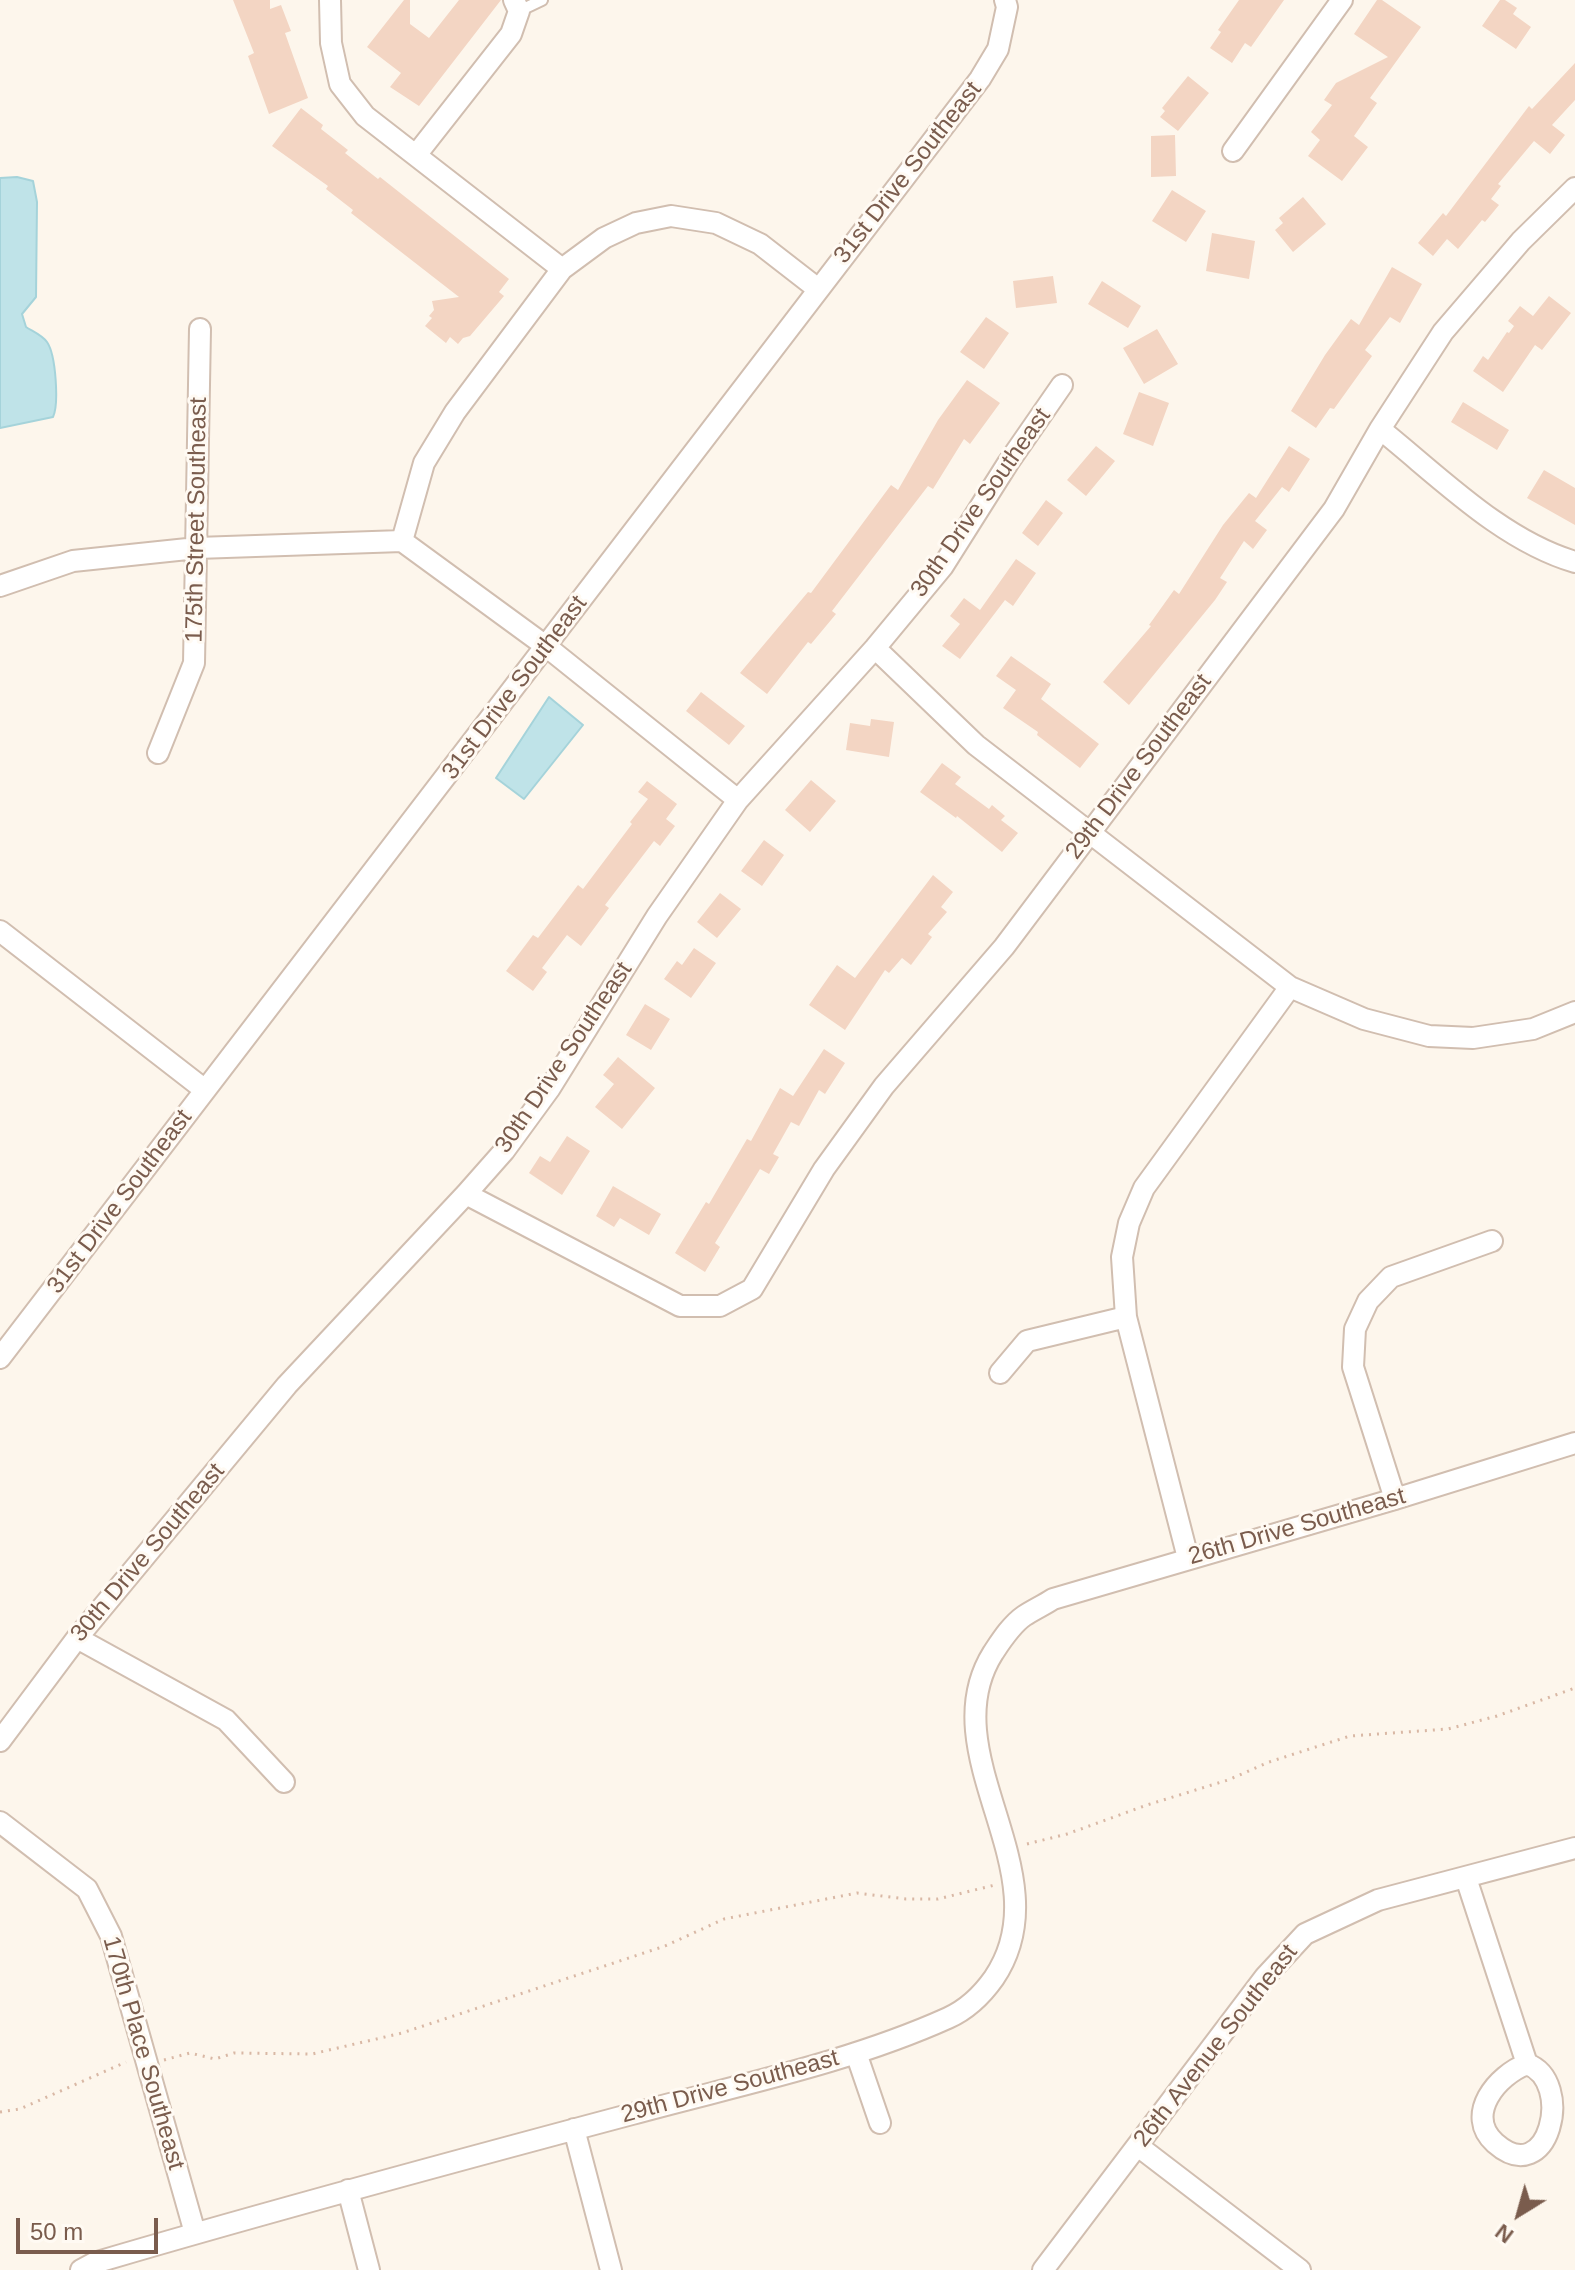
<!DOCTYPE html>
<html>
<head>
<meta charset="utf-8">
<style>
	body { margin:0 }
	#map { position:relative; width:1575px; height:2270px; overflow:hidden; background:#fdf6ec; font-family:Arial,sans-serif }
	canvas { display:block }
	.north { position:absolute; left:1479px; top:2174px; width:80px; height:80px; -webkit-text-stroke:6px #fffaf3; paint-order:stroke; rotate:217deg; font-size:22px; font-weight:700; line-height:32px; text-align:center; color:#7a5c4d }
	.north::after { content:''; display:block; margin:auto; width:28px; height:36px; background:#7a5c4d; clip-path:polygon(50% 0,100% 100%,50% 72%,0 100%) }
	.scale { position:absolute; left:16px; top:2218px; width:142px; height:36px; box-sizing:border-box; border:4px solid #7a5c4d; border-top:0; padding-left:10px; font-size:24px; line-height:28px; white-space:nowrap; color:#7a5c4d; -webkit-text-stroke:6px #fffaf3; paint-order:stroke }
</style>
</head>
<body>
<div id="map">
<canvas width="1575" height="2270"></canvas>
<div class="north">N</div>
<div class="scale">50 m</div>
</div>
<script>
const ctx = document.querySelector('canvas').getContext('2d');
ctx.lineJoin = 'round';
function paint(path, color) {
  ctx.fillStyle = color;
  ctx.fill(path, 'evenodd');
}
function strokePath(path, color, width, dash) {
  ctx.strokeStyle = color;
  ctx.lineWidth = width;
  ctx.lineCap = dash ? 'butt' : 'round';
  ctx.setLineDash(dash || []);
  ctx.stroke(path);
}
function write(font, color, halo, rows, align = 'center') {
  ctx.font = font + ' Arial,sans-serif';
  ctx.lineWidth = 6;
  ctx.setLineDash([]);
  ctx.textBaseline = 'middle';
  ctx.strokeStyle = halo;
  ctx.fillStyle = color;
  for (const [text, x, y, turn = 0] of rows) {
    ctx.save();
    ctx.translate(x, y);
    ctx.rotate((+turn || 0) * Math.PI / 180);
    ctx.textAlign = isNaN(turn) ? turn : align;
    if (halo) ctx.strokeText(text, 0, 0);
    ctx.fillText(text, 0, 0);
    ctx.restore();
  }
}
const water = new Path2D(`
	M17,177L33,181L37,202L36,297L22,314L26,327C32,331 42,335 47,342C56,355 59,404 53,417L0,428V178Z
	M549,697L583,725L524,799L496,778Z`);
paint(water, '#bfe3e8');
strokePath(water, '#a5d3da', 2);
paint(new Path2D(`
	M233,0H270V9L281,5L291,31L285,33L308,98L269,114L248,56L254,53Z
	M404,0H410V24L429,38L459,0H501L419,106L390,87L401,73L367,47Z
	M1239,0H1284L1251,47L1245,43L1232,63L1210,48L1221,32L1218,30Z
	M1377,0H1382L1421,27L1370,98L1377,103L1354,136L1368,147L1342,181L1308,156L1320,140L1311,132L1332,105L1324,100L1336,83L1388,57L1354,34Z
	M1500,0H1505L1517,8L1513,14L1531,27L1516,49L1482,26Z
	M1575,63V100L1552,125L1565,135L1550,154L1534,141L1498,184L1501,186L1491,199L1499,205L1485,222L1482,220L1458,249L1447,239L1433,256L1418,243L1443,213L1446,216L1529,106L1532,109Z
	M1188,76L1209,93L1178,131L1160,117L1165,111L1162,108Z
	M301,108L323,125L321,129L348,150L345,153L378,179L380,177L509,279L499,292L504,296L470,336L463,338L458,344L450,337L446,343L425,326L432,318L429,316L434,310L432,301L459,297L351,213L353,210L326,189L328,186L272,146Z
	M1175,135L1176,176L1151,177V136Z
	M1172,190L1206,211L1186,242L1152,221Z
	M1303,197L1326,224L1293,252L1275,230L1283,223L1279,218Z
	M1212,233L1255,241L1249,279L1206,271Z
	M1392,267L1422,284L1400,323L1390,317L1365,350L1372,356L1334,409L1330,408L1316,428L1291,411L1325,355L1351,319L1359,325Z
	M1053,276L1057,303L1016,308L1013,281Z
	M1102,281L1141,306L1128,328L1088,304Z
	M1549,296L1571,313L1542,350L1535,345L1503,392L1473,371L1483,356L1488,360L1507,332L1509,333L1514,326L1508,321L1520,306L1533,316Z
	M986,317L1009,333L984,369L960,352Z
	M1157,329L1178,364L1144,384L1123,348Z
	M967,380L1000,403L970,444L964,439L933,489L928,486L832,611L836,614L811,644L808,642L767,694L740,673L808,592L811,593L891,485L898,490L938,420Z
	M1139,392L1169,403L1153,446L1123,434Z
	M1463,402L1509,430L1497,450L1451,422Z
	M1096,446L1115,461L1086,496L1067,480Z
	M1289,446L1310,459L1289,492L1282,487L1255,521L1267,530L1253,549L1244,541L1220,578L1227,582L1215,600L1129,705L1103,682L1151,626L1149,625L1174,590L1179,594L1223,525L1249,493L1256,498Z
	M1544,470L1575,488V525L1527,498Z
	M1046,500L1063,513L1038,546L1022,533Z
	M1016,559L1036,573L1013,606L1005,600L960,659L942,646L960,624L950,616L964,598L980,610Z
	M1011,656L1051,684L1041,699L1099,744L1080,768L1037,735L1038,732L1003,708L1016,690L996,676Z
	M701,692L745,726L729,745L686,711Z
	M871,719L894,722L889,757L846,750L850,723L870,726Z
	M942,763L961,777L955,784L989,809L992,805L1005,816L1001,820L1018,833L1002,852L957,816L956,818L920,792Z
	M811,780L836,801L810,832L785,810Z
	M647,781L677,804L666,819L675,826L660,846L654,841L605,905L609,908L581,946L567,935L542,968L547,972L533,991L506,971L533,935L538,938L578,885L583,889L632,824L630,822L648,799L638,792Z
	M764,840L784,855L762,886L741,871Z
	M933,875L953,892L941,907L947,912L928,934L932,937L911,965L902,958L889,973L885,970L845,1030L809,1005L837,965L855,978Z
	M720,893L741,909L717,938L697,922Z
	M694,948L716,963L691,998L664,979L677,961L682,965Z
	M645,1004L670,1019L651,1050L626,1035Z
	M824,1049L845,1063L825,1094L819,1090L799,1126L791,1122L773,1154L779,1157L769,1174L760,1169L715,1243L720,1247L705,1272L675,1253L706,1202L709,1204L747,1139L751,1141L780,1088L793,1096Z
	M618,1057L655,1088L622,1129L595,1107L614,1084L603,1075Z
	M567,1136L590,1151L562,1195L529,1173L540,1156L550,1162Z
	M613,1186L661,1214L649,1235L620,1218L614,1227L596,1216Z`), '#f3d5c3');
const lane = new Path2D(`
	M519,11L542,0`);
const street = new Path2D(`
	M330,0L331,43L340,84L365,116L562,269
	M1233,151L1342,0
	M416,155L511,34L519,11L514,0
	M1380,429C1440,477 1501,540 1575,562
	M402,541L424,463L455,412L562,269L604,238L636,223L671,216L716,223L760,244L818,289
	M402,541L547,647L738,800
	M0,586L73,561L197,548L402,541
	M875,648L976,745L1290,987L1364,1019L1429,1036L1473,1038L1533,1029L1575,1012
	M158,753L194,663L200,329
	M0,931L205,1090
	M466,1194L680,1306H720L752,1289L824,1169L884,1086L1004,947L1334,509L1380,429L1443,332L1521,241L1575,188
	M0,1358L980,79L998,49L1007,7L1005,0
	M1000,1373L1027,1341L1126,1317
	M1395,1499L1353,1367L1355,1329L1368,1301L1391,1277L1492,1241
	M1188,1558L1126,1317L1122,1257L1129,1223L1144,1188L1290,987
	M77,1638L226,1720L284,1782
	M0,1741L77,1638L287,1385L466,1194L504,1151L550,1088L657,916L738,800L875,648L943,566L1008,463L1062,385
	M0,1822L87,1889L111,1936L195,2233
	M1466,1878L1527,2064
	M856,2053L880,2123
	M1527,2064C1575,2081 1549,2191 1495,2143C1464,2115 1497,2075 1527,2064Z
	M574,2129L611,2270
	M1138,2146L1300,2270
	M348,2190L369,2270
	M81,2270L94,2263C273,2210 452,2162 632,2114C738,2085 848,2063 948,2018C968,2009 982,1995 994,1978C1065,1873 929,1755 993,1653C1001,1641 1011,1625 1024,1616C1033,1610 1044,1605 1053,1599L1395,1499L1575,1443
	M1043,2270L1265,1977L1305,1934L1378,1900L1575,1848`);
strokePath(lane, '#d1beb0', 14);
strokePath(street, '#d1beb0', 24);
strokePath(new Path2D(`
	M1027,1844L1067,1834L1147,1805L1228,1780L1269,1762L1350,1736L1448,1729L1497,1716L1575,1688
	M164,2060L190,2053L215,2059L234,2053L312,2054L402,2033L665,1946L724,1919L857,1893L906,1899H938L995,1885
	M0,2112L20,2109L126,2062`), '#d9b8a5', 3, [2, 6]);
strokePath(lane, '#fff', 10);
strokePath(street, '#fff', 20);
write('24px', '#7a5c4d', '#fffaf3', [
	["31st Drive Southeast",908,173,-52],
	["30th Drive Southeast",981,503,-55],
	["175th Street Southeast",197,520,-89],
	["31st Drive Southeast",515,688,-53],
	["29th Drive Southeast",1139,767,-53],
	["30th Drive Southeast",564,1058,-56],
	["31st Drive Southeast",120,1202,-53],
	["26th Drive Southeast",1297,1527,-16],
	["30th Drive Southeast",148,1553,-50],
	["26th Avenue Southeast",1216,2046,-52],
	["170th Place Southeast",143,2053,74],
	["29th Drive Southeast",730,2087,-15]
]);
</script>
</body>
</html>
